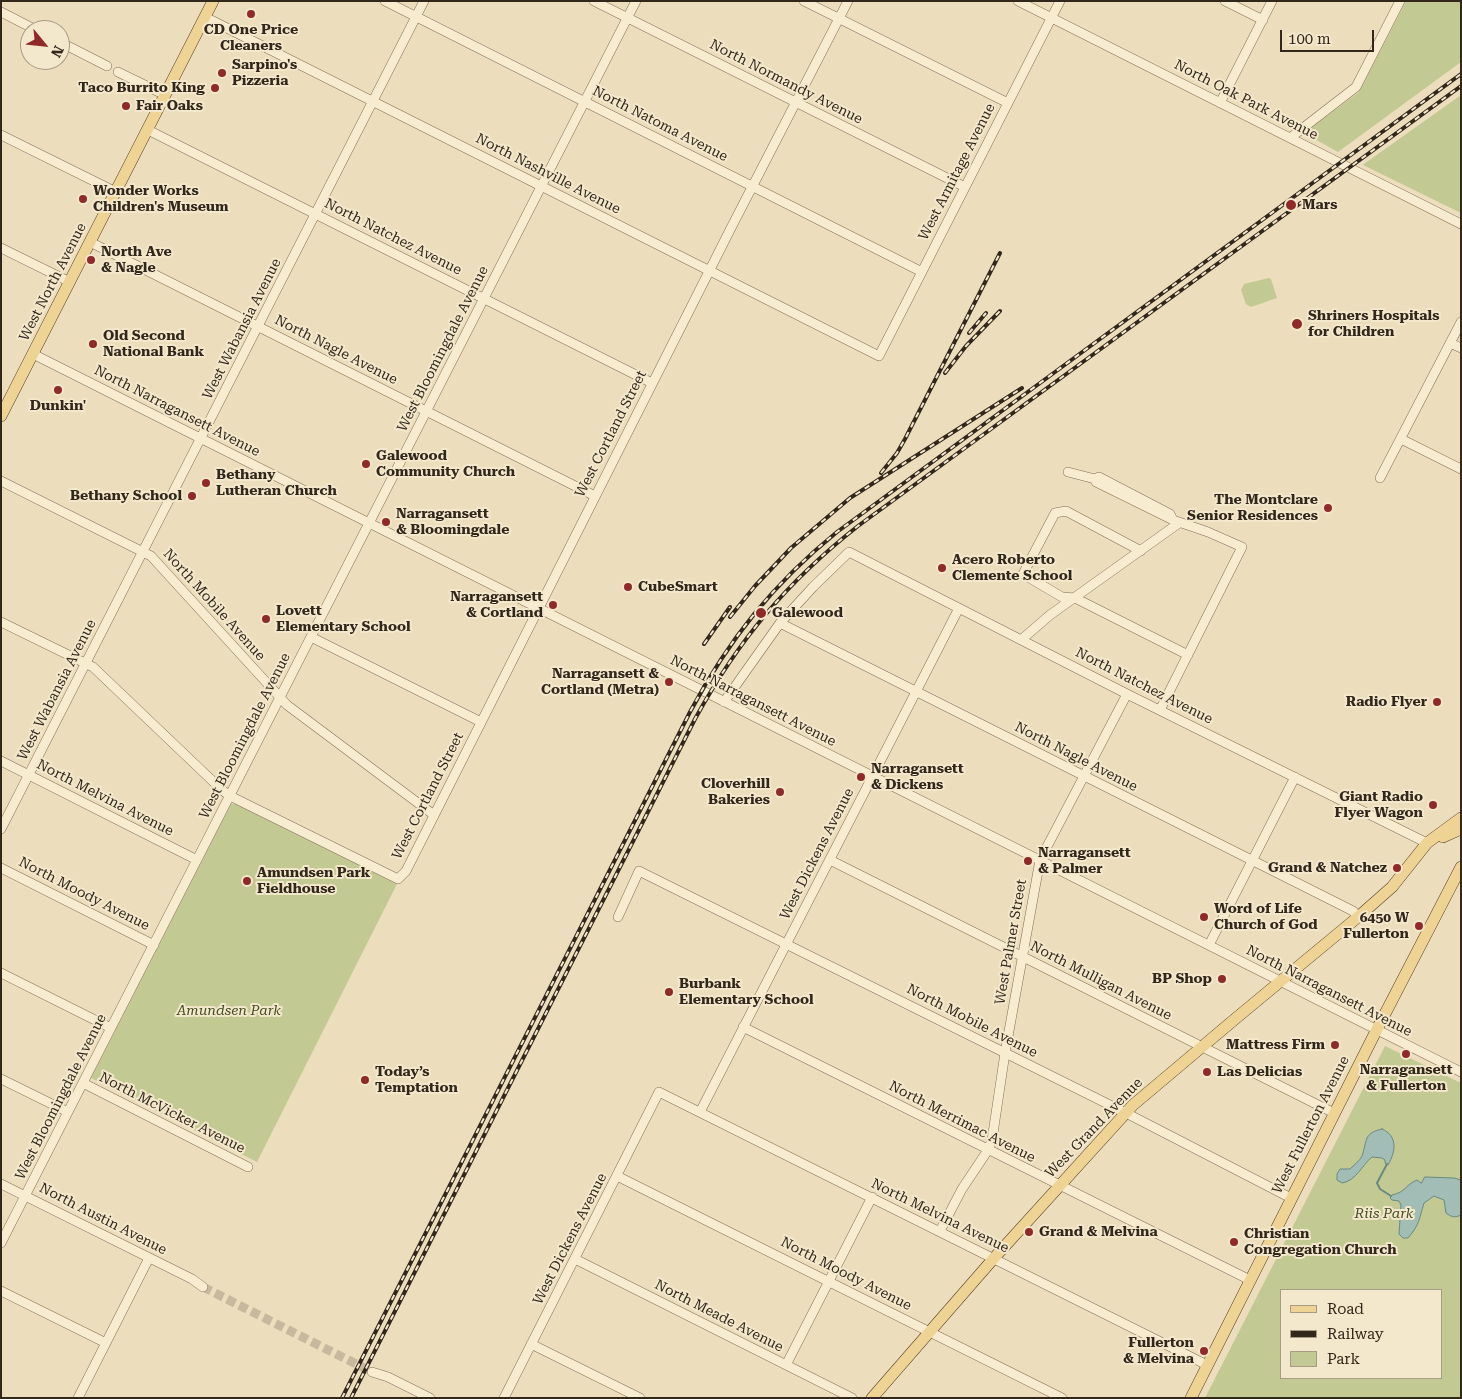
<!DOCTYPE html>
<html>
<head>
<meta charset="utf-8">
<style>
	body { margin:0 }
	#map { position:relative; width:1462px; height:1399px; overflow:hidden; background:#ecdebd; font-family:"Roboto Serif",serif }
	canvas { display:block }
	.frame { position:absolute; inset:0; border:2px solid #32271b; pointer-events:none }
	.legend { position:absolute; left:1280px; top:1289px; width:162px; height:90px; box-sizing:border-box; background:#f4e8cc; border:1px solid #a69b85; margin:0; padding:6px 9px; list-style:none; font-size:15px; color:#32271b }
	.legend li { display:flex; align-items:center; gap:10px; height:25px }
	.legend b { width:25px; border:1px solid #a69b85 }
	.north { position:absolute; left:20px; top:20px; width:50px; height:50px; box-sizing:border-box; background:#f4e8cc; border:1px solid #a69b85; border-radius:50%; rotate:118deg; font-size:14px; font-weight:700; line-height:20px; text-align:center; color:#32271b }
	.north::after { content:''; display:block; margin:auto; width:18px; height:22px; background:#902929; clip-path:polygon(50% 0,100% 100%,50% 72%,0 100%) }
	.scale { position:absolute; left:1280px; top:30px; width:94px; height:22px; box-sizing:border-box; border:2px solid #32271b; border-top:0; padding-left:6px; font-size:15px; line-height:18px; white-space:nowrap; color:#32271b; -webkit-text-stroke:4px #f4e8cc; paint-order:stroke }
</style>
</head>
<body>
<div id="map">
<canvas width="1462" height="1399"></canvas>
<div class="frame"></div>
<ul class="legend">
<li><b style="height:6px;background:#efd395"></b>Road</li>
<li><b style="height:6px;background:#32271b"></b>Railway</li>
<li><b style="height:14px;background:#c2c992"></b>Park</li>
</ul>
<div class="north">N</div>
<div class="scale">100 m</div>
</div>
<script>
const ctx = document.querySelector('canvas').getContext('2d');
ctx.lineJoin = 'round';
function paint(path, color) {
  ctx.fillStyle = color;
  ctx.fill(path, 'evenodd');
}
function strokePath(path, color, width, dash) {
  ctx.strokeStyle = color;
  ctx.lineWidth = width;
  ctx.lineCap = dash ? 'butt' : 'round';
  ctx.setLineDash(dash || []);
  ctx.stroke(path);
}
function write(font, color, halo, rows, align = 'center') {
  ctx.font = font + ' "Roboto Serif",serif';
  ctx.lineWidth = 4;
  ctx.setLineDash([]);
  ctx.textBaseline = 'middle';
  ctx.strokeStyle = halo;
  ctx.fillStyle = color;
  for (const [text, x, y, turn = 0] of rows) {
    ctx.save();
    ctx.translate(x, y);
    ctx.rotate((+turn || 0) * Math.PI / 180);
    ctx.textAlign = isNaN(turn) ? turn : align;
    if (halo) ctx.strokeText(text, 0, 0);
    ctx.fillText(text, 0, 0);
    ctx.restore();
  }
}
paint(new Path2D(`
	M1406,1H1461V62L1338,152L1304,133L1359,92Z
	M1461,95V213L1363,165L1364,164Z
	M1269,278L1271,279L1277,298L1251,307L1246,304L1241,290L1244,284Z
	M231,804H238L397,884L257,1162L91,1078Z
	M1385,1046L1461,1083V1398H1205ZM1281,1290H1441V1378H1281Z`), '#c2c992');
const water = new Path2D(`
	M1382,1129C1398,1136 1396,1151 1388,1165L1385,1163V1160L1382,1158L1372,1157C1362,1165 1356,1181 1342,1183L1337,1180V1174L1340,1169H1350C1355,1164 1362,1159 1363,1153C1367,1138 1365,1133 1382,1129Z
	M1425,1177L1454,1178L1461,1180V1215C1455,1218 1451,1217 1446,1213L1444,1200L1434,1196L1424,1203C1419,1219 1420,1224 1408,1238H1403L1399,1234L1401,1205L1399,1201L1392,1200L1390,1198L1392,1195C1406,1192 1405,1185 1417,1180L1421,1183Z`);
paint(water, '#a1bdb5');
strokePath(water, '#698a82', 1);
strokePath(new Path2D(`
	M1387,1164L1377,1183L1380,1189L1391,1196`), '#698a82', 2);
strokePath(new Path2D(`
	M203,1287L372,1372`), '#c7b99d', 9, [9, 4.5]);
const minor = new Path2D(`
	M385,1L922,272
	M594,1L965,187
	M804,1L1008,103
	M1018,1L1461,224
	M1225,1L1263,20
	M1,12L36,30
	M205,17L879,356L1060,1
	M60,42L107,66
	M118,72L165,95
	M1220,103L1272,1
	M148,130L652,383
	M1,135L116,192
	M1290,138L1356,87L1400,1
	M90,242L595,496
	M1,248L70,282
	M1450,343L1461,348
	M33,354L1461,1072
	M1401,439L1461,469
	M1068,472L1095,479
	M1099,477L1170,514L1173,520L1096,482L1095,479Z
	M1380,478L1461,322
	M1,481L151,556L287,705L434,815
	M1141,551L1066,511L1055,513L1023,574L1062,597L1075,598L1188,655
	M1,622L93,667L222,790L230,796L398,879L406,871L732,226L848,1
	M780,623L1353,911L1358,917
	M311,637L481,722
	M1021,640L1050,615L1179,523
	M724,702L780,623L813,587L849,552L1127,694L1427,843
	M1160,710L1242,547L1208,532L1173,520
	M1,761L197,860
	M1,829L424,1
	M830,860L1334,1113
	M1,868L154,945
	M618,917L639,871L1126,1113L1291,1198
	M1209,945L1295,777
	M1,973L111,1028
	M743,1027L1250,1280
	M1,1079L68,1112
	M83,1083L248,1167
	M700,1112L959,608
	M617,1176L1062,1398
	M1,1184L192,1279L203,1287
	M940,1231L962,1189L988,1150L992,1140L1005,1053L1040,860L1127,694
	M1,1243L636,1
	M575,1259L852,1398
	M1,1291L106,1343
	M531,1344L640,1398
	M786,1365L872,1197
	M372,1372L388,1377L430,1398
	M78,1398L149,1258
	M504,1398L659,1092L1207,1365`);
const major = new Path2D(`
	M1,416L213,1
	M1443,837L1461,829
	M872,1398L994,1258L1133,1105L1235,1019L1358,917L1392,887L1427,843L1461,818
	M1191,1398L1373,1037L1461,867`);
strokePath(minor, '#836e57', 10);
strokePath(major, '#503d2c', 12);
strokePath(minor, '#f7ecd0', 9);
strokePath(major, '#efd395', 11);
const rail = new Path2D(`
	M969,333L986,313
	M945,373L966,346L1000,311
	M881,473L897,453L905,439L1000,253
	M730,617L755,586L791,548L850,498L1022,388
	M704,644L730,607
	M342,1398L690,712C729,639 773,584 837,532L1461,74
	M351,1398L695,719C739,639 787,582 858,526L1461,86`);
strokePath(rail, '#32271b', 4);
strokePath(rail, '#f4e8cc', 2, [5.5]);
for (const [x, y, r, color] of [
	[251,14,5,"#902929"],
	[222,73,5,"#902929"],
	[215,88,5,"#902929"],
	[126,106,5,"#902929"],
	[83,199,5,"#902929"],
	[1291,205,6,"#902929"],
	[91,260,5,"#902929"],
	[1297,324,6,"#902929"],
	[93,344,5,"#902929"],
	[58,390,5,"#902929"],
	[366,464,5,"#902929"],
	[206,483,5,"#902929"],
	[192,496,5,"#902929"],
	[1328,508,5,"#902929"],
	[386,522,5,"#902929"],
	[942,568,5,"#902929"],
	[628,587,5,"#902929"],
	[553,605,5,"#902929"],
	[761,613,6,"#902929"],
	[266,619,5,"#902929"],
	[669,682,5,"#902929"],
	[1437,702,5,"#902929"],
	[861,777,5,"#902929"],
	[780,792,5,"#902929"],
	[1433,805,5,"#902929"],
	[1028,861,5,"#902929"],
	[1397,868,5,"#902929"],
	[247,881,5,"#902929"],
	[1204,917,5,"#902929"],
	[1419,926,5,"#902929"],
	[1222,979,5,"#902929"],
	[669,992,5,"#902929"],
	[1335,1045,5,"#902929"],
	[1406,1054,5,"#902929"],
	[1207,1072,5,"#902929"],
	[365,1080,5,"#902929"],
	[1029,1232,5,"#902929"],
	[1234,1242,5,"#902929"],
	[1204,1351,5,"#902929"]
]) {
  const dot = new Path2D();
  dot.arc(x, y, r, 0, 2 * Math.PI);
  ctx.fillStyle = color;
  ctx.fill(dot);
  strokePath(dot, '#f4e8cc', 2);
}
write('bold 14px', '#32271b', '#f4e8cc', [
	["CD One Price",251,30,"center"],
	["Cleaners",251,46,"center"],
	["Sarpino's",232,65],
	["Pizzeria",232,81],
	["Taco Burrito King",205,88,"right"],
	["Fair Oaks",136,106],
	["Wonder Works",93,191],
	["Children's Museum",93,207],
	["Mars",1302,205],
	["North Ave",101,252],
	["& Nagle",101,268],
	["Shriners Hospitals",1308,316],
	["for Children",1308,332],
	["Old Second",103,336],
	["National Bank",103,352],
	["Dunkin'",58,406,"center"],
	["Galewood",376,456],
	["Community Church",376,472],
	["Bethany",216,475],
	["Lutheran Church",216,491],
	["Bethany School",182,496,"right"],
	["The Montclare",1318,500,"right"],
	["Senior Residences",1318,516,"right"],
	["Narragansett",396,514],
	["& Bloomingdale",396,530],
	["Acero Roberto",952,560],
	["Clemente School",952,576],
	["CubeSmart",638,587],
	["Narragansett",543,597,"right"],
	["& Cortland",543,613,"right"],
	["Lovett",276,611],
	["Elementary School",276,627],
	["Galewood",772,613],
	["Narragansett &",659,674,"right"],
	["Cortland (Metra)",659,690,"right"],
	["Radio Flyer",1427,702,"right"],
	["Narragansett",871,769],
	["& Dickens",871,785],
	["Cloverhill",770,784,"right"],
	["Bakeries",770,800,"right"],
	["Giant Radio",1423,797,"right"],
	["Flyer Wagon",1423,813,"right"],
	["Narragansett",1038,853],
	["& Palmer",1038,869],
	["Grand & Natchez",1387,868,"right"],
	["Amundsen Park",257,873],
	["Fieldhouse",257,889],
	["Word of Life",1214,909],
	["Church of God",1214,925],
	["6450 W",1409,918,"right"],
	["Fullerton",1409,934,"right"],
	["BP Shop",1212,979,"right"],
	["Burbank",679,984],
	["Elementary School",679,1000],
	["Mattress Firm",1325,1045,"right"],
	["Narragansett",1406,1070,"center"],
	["& Fullerton",1406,1086,"center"],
	["Today’s",375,1072],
	["Temptation",375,1088],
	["Las Delicias",1217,1072],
	["Grand & Melvina",1039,1232],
	["Christian",1244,1234],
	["Congregation Church",1244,1250],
	["Fullerton",1194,1343,"right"],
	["& Melvina",1194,1359,"right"]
], 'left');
write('14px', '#32271b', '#f4e8cc', [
	["North Normandy Avenue",786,82,27],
	["North Oak Park Avenue",1246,100,27],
	["North Natoma Avenue",660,124,27],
	["West Armitage Avenue",957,172,-63],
	["North Nashville Avenue",548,174,27],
	["North Natchez Avenue",393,237,27],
	["West North Avenue",53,282,-63],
	["West Wabansia Avenue",242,329,-63],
	["West Bloomingdale Avenue",443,349,-63],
	["North Nagle Avenue",336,350,27],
	["North Narragansett Avenue",177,411,27],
	["West Cortland Street",611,434,-63],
	["North Mobile Avenue",214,605,48],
	["North Natchez Avenue",1144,686,27],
	["West Wabansia Avenue",57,690,-63],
	["North Narragansett Avenue",753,701,27],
	["West Bloomingdale Avenue",245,736,-63],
	["North Nagle Avenue",1076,757,27],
	["West Cortland Street",428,796,-63],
	["North Melvina Avenue",105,798,27],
	["West Dickens Avenue",817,854,-63],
	["North Moody Avenue",84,894,27],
	["West Palmer Street",1011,942,-80],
	["North Mulligan Avenue",1101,981,27],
	["North Narragansett Avenue",1329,991,27],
	["North Mobile Avenue",972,1021,27],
	["West Bloomingdale Avenue",61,1097,-63],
	["North McVicker Avenue",172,1113,27],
	["North Merrimac Avenue",962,1122,27],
	["West Fullerton Avenue",1311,1125,-63],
	["West Grand Avenue",1094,1128,-46],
	["North Melvina Avenue",940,1216,26],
	["North Austin Avenue",103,1219,27],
	["West Dickens Avenue",570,1239,-63],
	["North Moody Avenue",846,1274,27],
	["North Meade Avenue",719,1316,27]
]);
write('italic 14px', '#434e22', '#f4e8cc', [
	["Amundsen Park",229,1011],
	["Riis Park",1384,1214]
]);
</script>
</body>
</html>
